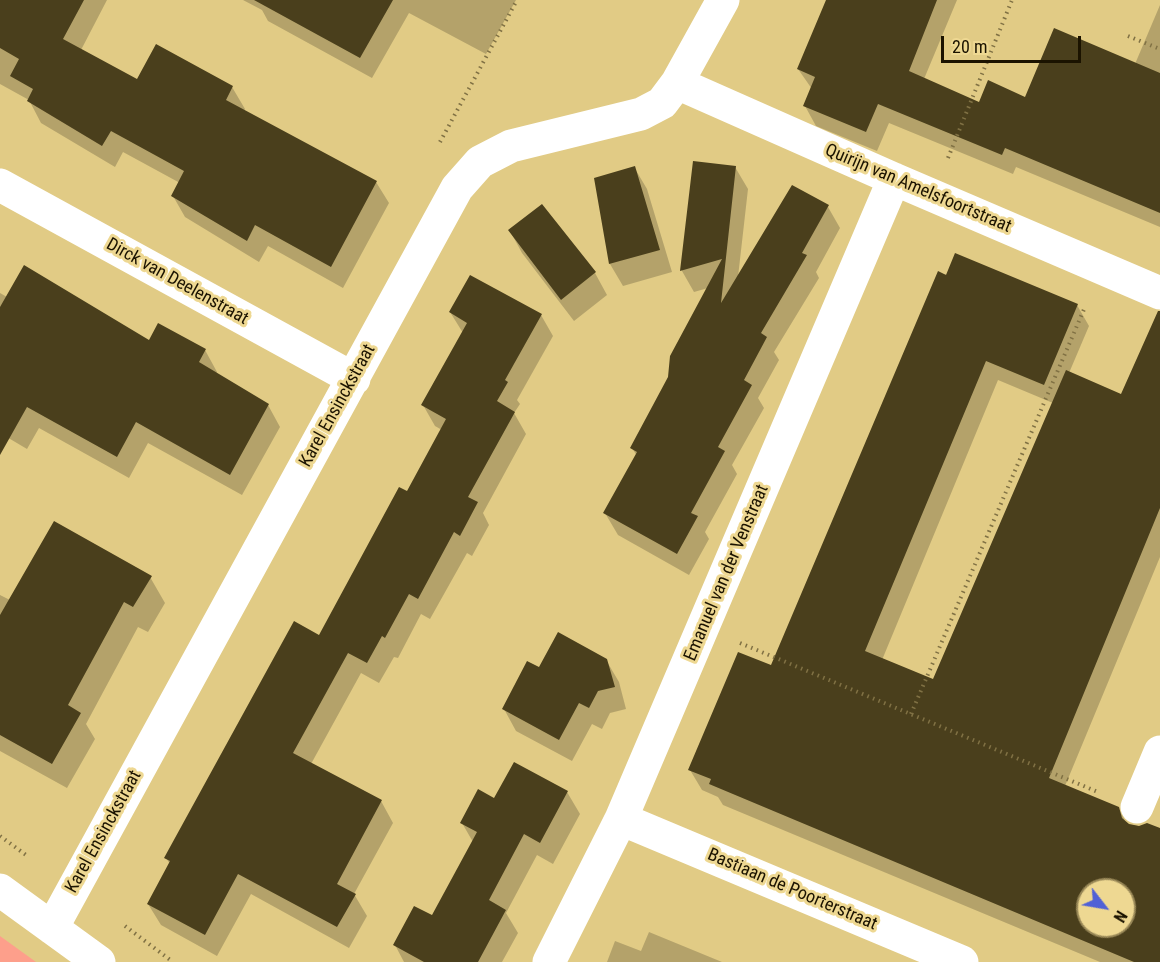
<!DOCTYPE html>
<html>
<head>
<meta charset="utf-8">
<style>
	body { margin:0 }
	#map { position:relative; width:1160px; height:962px; overflow:hidden; background:#e1cb85; font-family:"Roboto Condensed",sans-serif }
	canvas { display:block }
	.north { position:absolute; left:1076px; top:878px; width:60px; height:60px; box-sizing:border-box; background:#eed892; border:2px solid #9a8958; border-radius:50%; rotate:121deg; font-size:16px; font-weight:700; line-height:24px; text-align:center; color:#1b1300 }
	.north::after { content:''; display:block; margin:auto; width:21px; height:27px; background:#5061d6; clip-path:polygon(50% 0,100% 100%,50% 72%,0 100%) }
	.scale { position:absolute; left:941px; top:36px; width:140px; height:27px; box-sizing:border-box; border:3px solid #1b1300; border-top:0; padding-left:8px; font-size:18px; line-height:21px; white-space:nowrap; color:#1b1300; -webkit-text-stroke:4px #eed892; paint-order:stroke }
</style>
</head>
<body>
<div id="map">
<canvas width="1160" height="962"></canvas>
<div class="north">N</div>
<div class="scale">20 m</div>
</div>
<script>
const ctx = document.querySelector('canvas').getContext('2d');
ctx.lineJoin = 'round';
function paint(path, color) {
  ctx.fillStyle = color;
  ctx.fill(path, 'evenodd');
}
function strokePath(path, color, width, dash) {
  ctx.strokeStyle = color;
  ctx.lineWidth = width;
  ctx.lineCap = dash ? 'butt' : 'round';
  ctx.setLineDash(dash || []);
  ctx.stroke(path);
}
function write(font, color, halo, rows, align = 'center') {
  ctx.font = font + ' "Roboto Condensed",sans-serif';
  ctx.lineWidth = 6;
  ctx.setLineDash([]);
  ctx.textBaseline = 'middle';
  ctx.strokeStyle = halo;
  ctx.fillStyle = color;
  for (const [text, x, y, turn = 0] of rows) {
    ctx.save();
    ctx.translate(x, y);
    ctx.rotate((+turn || 0) * Math.PI / 180);
    ctx.textAlign = isNaN(turn) ? turn : align;
    if (halo) ctx.strokeText(text, 0, 0);
    ctx.fillText(text, 0, 0);
    ctx.restore();
  }
}
paint(new Path2D(`
	M0,936L36,962H0Z`), '#fd9f8b');
paint(new Path2D(`
	M0,0H107L81,50L138,81L232,87L245,109L244,111L376,182L389,203L343,288L268,246L259,262L185,217L173,196L180,183L123,152L115,167L41,123L29,100L0,84Z
	M243,0H516L486,54L409,13L372,78L268,21L262,10Z
	M828,0H957L924,79L980,104L1026,99L1135,64L1160,5V227L1016,167L1013,174L889,123L877,151L816,126L805,106L812,89L798,69Z
	M694,163L735,167L748,189L738,277L828,207L840,228L816,272L819,278L774,352L779,360L758,398L764,408L732,465L737,474L705,532L709,539L689,575L618,535L605,513L637,456L632,448L669,378L708,288L694,292L682,271Z
	M634,167L647,189L672,272L623,286L610,264L596,179Z
	M541,206L595,273L607,295L574,321L522,253L510,231Z
	M939,273L1077,305L1089,326L1069,373L1122,396L1160,339V557L1065,786L1118,808L1127,824L1160,830V962H1100L723,805L718,797L702,790L690,770L771,667ZM998,380L1053,403L934,681L882,660ZM1088,890H1124V926H1088Z
	M0,293L7,297L149,342L205,350L217,372L216,374L268,405L280,427L242,495L148,443L129,478L39,428L27,449L0,433Z
	M450,312L541,315L553,336L517,400L520,404L514,413L526,434L483,513L489,525L472,556L467,553L430,619L421,614L398,658L394,657L379,683L361,673L311,764L381,801L393,823L354,894L367,916L349,948L251,894L217,956L161,925L148,904L170,864L166,858L320,637L408,493L442,430L435,426L423,405L463,333Z
	M150,577L165,603L148,632L138,627L86,724L95,739L67,788L0,751V595L10,600Z
	M606,660L619,682L626,709L610,713L602,729L592,724L572,761L516,731L504,709L540,669Z
	M567,792L580,814L553,864L537,855L506,913L518,933L502,962H404L395,945L432,917L473,842L462,823L495,800Z
	M649,932L722,962H607L615,941L641,951Z`), '#0003');
paint(new Path2D(`
	M0,0H84L63,39L137,79L156,44L233,86L226,100L377,181L331,267L255,225L247,241L171,196L184,171L111,131L102,146L27,101L33,89L10,76L19,59L0,48Z
	M254,0H393L360,58Z
	M826,0H937L909,71L979,102L988,80L1025,97L1054,28L1160,73V213L1005,148L1002,155L878,104L866,132L803,106L815,77L797,69Z
	M693,161L736,166L721,303L792,185L829,205L802,253L807,255L761,333L767,337L744,380L752,385L718,447L725,451L691,513L698,516L677,554L603,513L637,452L630,448L668,377L670,356L722,259L680,271Z
	M635,166L660,250L609,264L594,178Z
	M542,204L596,272L561,300L508,230Z
	M955,253L1078,304L1044,385L986,361L865,651L933,679L1066,370L1121,394L1158,311H1160V508L1049,778L1119,807L1122,818L1129,824L1139,826L1147,823L1160,828V962H1134L709,784L711,779L688,770L738,652L771,665L938,271L946,275ZM1088,890H1124V926H1088Z
	M24,265L149,340L158,323L206,349L199,362L269,404L230,475L136,422L117,457L27,407L0,455V307Z
	M470,275L542,314L505,380L508,382L497,401L515,412L468,497L478,502L460,536L454,532L418,599L409,594L385,638L382,636L367,663L348,653L293,753L382,800L337,884L356,894L337,927L238,874L205,935L147,904L170,861L164,858L294,621L319,635L399,487L407,491L446,419L421,405L467,323L449,312Z
	M54,521L152,576L133,607L124,602L68,705L81,713L52,764L0,735V615Z
	M558,632L607,659L615,687L598,691L589,708L579,703L559,740L502,709L527,661L539,667Z
	M514,762L568,791L540,843L524,834L489,900L506,910L478,962H424L393,945L414,906L432,915L477,832L460,823L478,789L494,798Z`), '#4a3f1c');
strokePath(new Path2D(`
	M1128,36L1160,49
	M440,142L517,0
	M948,158L1012,0
	M740,643L1098,792
	M911,714L1085,307
	M0,836L26,855
	M125,926L173,962`), '#807144', 4, [1.5, 4.5]);
strokePath(new Path2D(`
	M677,83L894,179L1160,293
	M0,185L354,379
	M1137,807L1160,752
	M621,819L962,962
	M0,890L99,962
	M52,928L457,188L480,162L511,146L641,114L662,103L677,83L723,0
	M549,962L621,819L894,179`), '#fff', 33);
write('18px', '#1b1300', '#eed892', [
	["Quirijn van Amelsfoortstraat",918,189,23],
	["Dirck van Deelenstraat",177,282,29],
	["Karel Ensinckstraat",338,406,-61],
	["Emanuel van der Venstraat",727,573,-67],
	["Karel Ensinckstraat",104,832,-61],
	["Bastiaan de Poorterstraat",792,890,23]
]);
</script>
</body>
</html>
